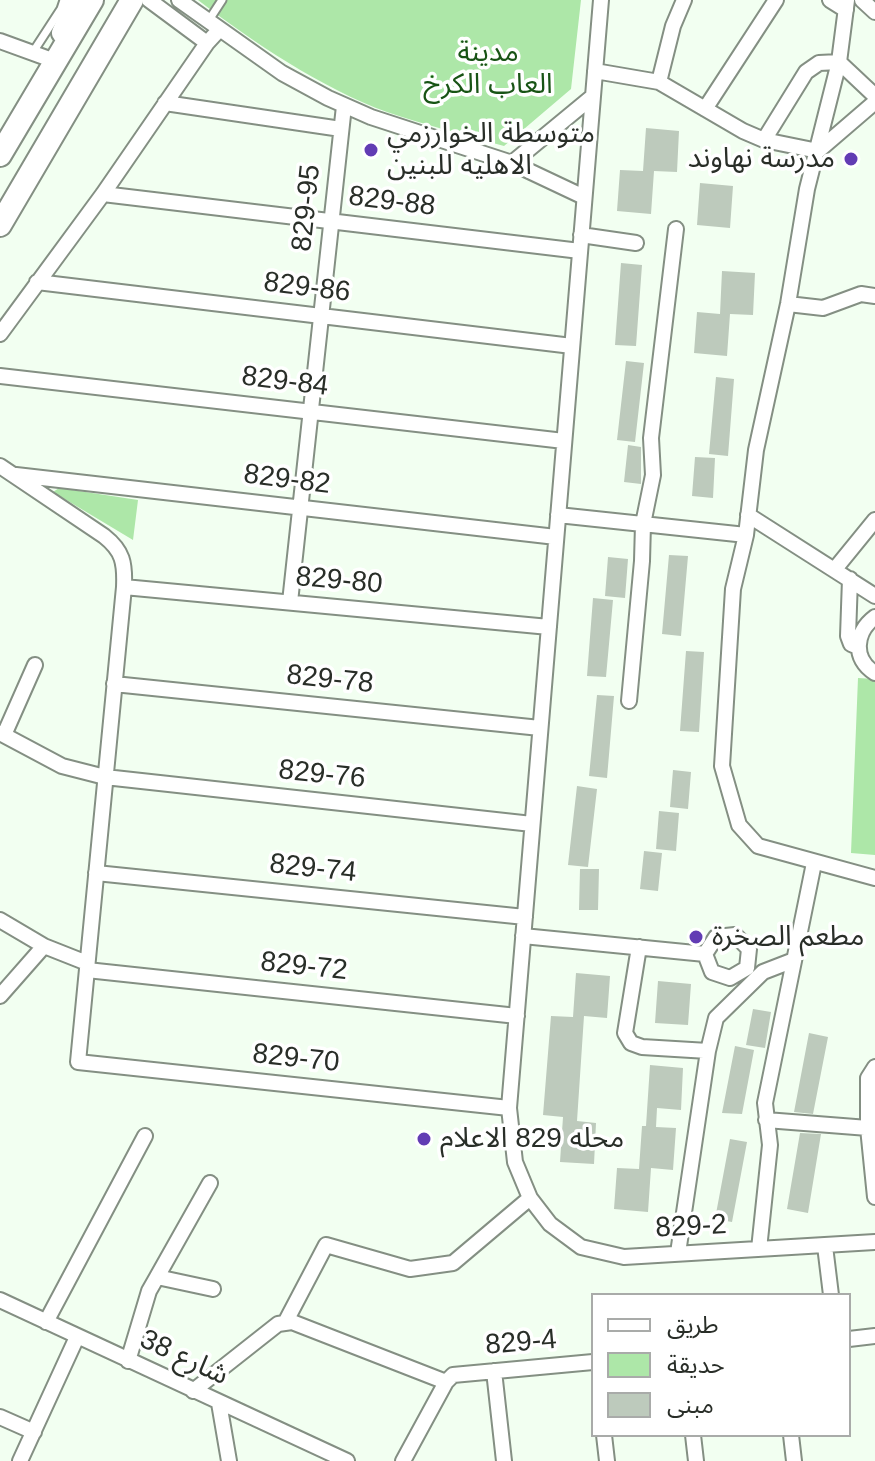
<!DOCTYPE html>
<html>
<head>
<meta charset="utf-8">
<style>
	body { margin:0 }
	#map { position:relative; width:875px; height:1461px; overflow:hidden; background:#f2fff1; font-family:Helvetica,"Noto Sans Arabic",sans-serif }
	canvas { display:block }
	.legend { position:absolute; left:591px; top:1293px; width:260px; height:144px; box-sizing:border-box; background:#fff; border:2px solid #a9aba9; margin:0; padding:10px 14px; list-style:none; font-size:24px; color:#292e28 }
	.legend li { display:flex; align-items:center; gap:16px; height:40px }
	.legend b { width:40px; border:2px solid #a9aba9 }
</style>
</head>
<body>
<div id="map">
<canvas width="875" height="1461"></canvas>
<ul class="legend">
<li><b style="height:10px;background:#fff"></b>طريق</li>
<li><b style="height:22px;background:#ade7a8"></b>حديقة</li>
<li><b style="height:22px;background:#bdcabc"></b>مبنى</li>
</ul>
</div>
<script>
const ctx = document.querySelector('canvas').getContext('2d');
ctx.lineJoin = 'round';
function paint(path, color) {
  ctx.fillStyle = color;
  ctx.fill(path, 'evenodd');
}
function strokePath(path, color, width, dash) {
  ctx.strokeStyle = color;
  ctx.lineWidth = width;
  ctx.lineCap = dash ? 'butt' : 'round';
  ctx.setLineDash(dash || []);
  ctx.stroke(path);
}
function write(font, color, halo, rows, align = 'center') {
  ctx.font = font + ' Helvetica,"Noto Sans Arabic",sans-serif';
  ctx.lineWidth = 7;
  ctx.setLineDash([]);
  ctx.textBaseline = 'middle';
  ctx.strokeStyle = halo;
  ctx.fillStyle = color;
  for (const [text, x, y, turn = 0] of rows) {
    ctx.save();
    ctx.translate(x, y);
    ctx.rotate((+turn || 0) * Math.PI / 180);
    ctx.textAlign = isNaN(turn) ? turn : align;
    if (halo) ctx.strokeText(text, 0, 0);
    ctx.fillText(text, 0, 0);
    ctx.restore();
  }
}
paint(new Path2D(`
	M198,0H581L571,89L504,146C465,135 425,125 387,112C323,89 251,41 198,0Z
	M59,488L138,500L133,540L53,492Z
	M858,678L875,679V855L851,853Z`), '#ade7a8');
paint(new Path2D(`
	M646,128L679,131L677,172L654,171L651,214L617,211L620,170L643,171Z
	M700,183L733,186L730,228L697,225Z
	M621,263L642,265L636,346L615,345Z
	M722,271L755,273L753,315L730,314L727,356L694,353L697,312L720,314Z
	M626,361L644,363L635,442L617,440Z
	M716,377L734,379L728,456L709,454Z
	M628,445L641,447V484L624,482Z
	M695,457L715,458L713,498L692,496Z
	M669,555L688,556L681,636L662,634Z
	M608,557L628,559L625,598L605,596Z
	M593,598L613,600L606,677L587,676Z
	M686,651L704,652L699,732L680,731Z
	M597,695L614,696L607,778L589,776Z
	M673,770L691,772L688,809L670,807Z
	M577,786L597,789L588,867L568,865Z
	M659,811L679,813L676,851L656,849Z
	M644,851L662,853L658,891L640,889Z
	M580,869H599L598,910H579Z
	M576,973L610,976L607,1018L584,1016L577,1121L596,1123L594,1164L560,1162L563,1117L543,1115L551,1016L573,1017Z
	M658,981L691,984L688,1025L655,1023Z
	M753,1009L771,1012L765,1048L746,1045Z
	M809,1033L828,1037L813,1114L794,1112Z
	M735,1046L754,1050L742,1114L722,1113Z
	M650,1065L683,1068L681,1110L657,1108L656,1127L676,1128L673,1170L651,1168L648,1212L614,1209L617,1168L639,1169L642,1126H646Z
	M800,1133L821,1134L808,1213L787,1209Z
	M730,1139L747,1142L732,1222L715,1219Z`), '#bdcabc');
const lane = new Path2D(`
	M209,20L222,0
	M33,52L61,9L64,0`);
const street = new Path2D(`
	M149,0L207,43
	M179,0L282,73L328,98L371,117L512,163L584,197
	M601,0L509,1108L515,1162L530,1198L550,1224L581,1247L624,1257L875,1242
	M830,0L846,10
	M847,0L839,62L807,189L788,304L756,450L746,535L733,589L722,766L739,825L758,846L875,878
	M862,0L875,12
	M0,41L55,61
	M595,71L659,82L743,131L764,140L818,151L875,102
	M659,82L673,26L684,0
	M165,103L341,129
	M705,109L776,0
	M764,140L806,72L819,63L839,62L875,96
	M512,163L592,97
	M103,194L580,251
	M581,235L636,243
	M37,282L572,346
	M788,304L823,308L861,294L875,296
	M0,334L103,194L207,43L219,30
	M0,376L564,441
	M0,466L104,536C123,551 125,563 124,587L78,1062L509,1108
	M16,475L556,537
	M558,515L746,535
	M748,515L875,596
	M835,569L875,520
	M850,579L848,636L851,644L858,647
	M124,587L549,627
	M290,602L344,106
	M875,617C855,632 852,659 875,673
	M114,684L540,728
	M629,701L642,561L643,524L653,475L651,438L676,229
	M0,733L62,766L105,777L532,824
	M4,735L35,665
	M96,873L525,917
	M0,920L44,946
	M735,935L749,949L747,968L730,978L712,972L705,954L716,937Z
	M523,936L705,954
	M639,947L625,1033L631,1043L642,1047L708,1051
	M87,970L517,1016
	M0,996L44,946L87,963
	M875,1067L868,1078V1128L875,1197
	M766,1120L868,1128
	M825,1246L831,1295
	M759,1249L770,1145L765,1103L814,863
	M678,1253L708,1051L716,1018L763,972L794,960
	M157,1277L210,1183
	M0,1300L347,1461
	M46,1322L145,1136
	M285,1323L326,1245L410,1269L453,1263L530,1198
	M849,1339L875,1336
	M128,1361L149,1291L157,1277L213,1289
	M494,1371L504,1461
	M193,1391L278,1324L292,1322L446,1382
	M219,1403L229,1461
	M0,1417L34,1432
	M604,1435L607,1461
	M693,1435L696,1461
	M791,1435L794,1461
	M20,1461L77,1337
	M403,1461L446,1382L453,1375L593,1362`);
const secondary = new Path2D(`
	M62,33L77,0`);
const primary = new Path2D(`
	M0,155L92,0
	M0,225L132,0`);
strokePath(lane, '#848f83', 11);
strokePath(street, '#848f83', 18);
strokePath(secondary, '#848f83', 24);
strokePath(primary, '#848f83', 26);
strokePath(lane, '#fff', 7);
strokePath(street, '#fff', 14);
strokePath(secondary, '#fff', 20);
strokePath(primary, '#fff', 22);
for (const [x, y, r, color] of [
	[371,150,8,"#623cb4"],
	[851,159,8,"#623cb4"],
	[696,937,8,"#623cb4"],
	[424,1139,8,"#623cb4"]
]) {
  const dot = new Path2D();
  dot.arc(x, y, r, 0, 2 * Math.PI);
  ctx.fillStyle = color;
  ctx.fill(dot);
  strokePath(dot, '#fff', 3);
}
write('28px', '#185415', '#fff', [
	["مدينة",488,53],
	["العاب الكرخ",488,85]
]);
write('28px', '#292e28', '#fff', [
	["متوسطة الخوارزمي",387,134],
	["الاهليه للبنين",387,166],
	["مدرسة نهاوند",835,159,"right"],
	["مطعم الصخرة",712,937],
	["محله 829 الاعلام",440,1139]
], 'left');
write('28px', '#292e28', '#fff', [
	["829-88",392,202,7],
	["829-95",307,208,-84],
	["829-86",307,288,7],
	["829-84",285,382,7],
	["829-82",287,480,7],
	["829-80",339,581,5],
	["829-78",330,680,6],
	["829-76",322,775,6],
	["829-74",313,869,6],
	["829-72",304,967,6],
	["829-70",296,1059,6],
	["829-2",691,1227,-3],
	["829-4",521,1343,-5],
	["شارع 38",184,1358,25]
]);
</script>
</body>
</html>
